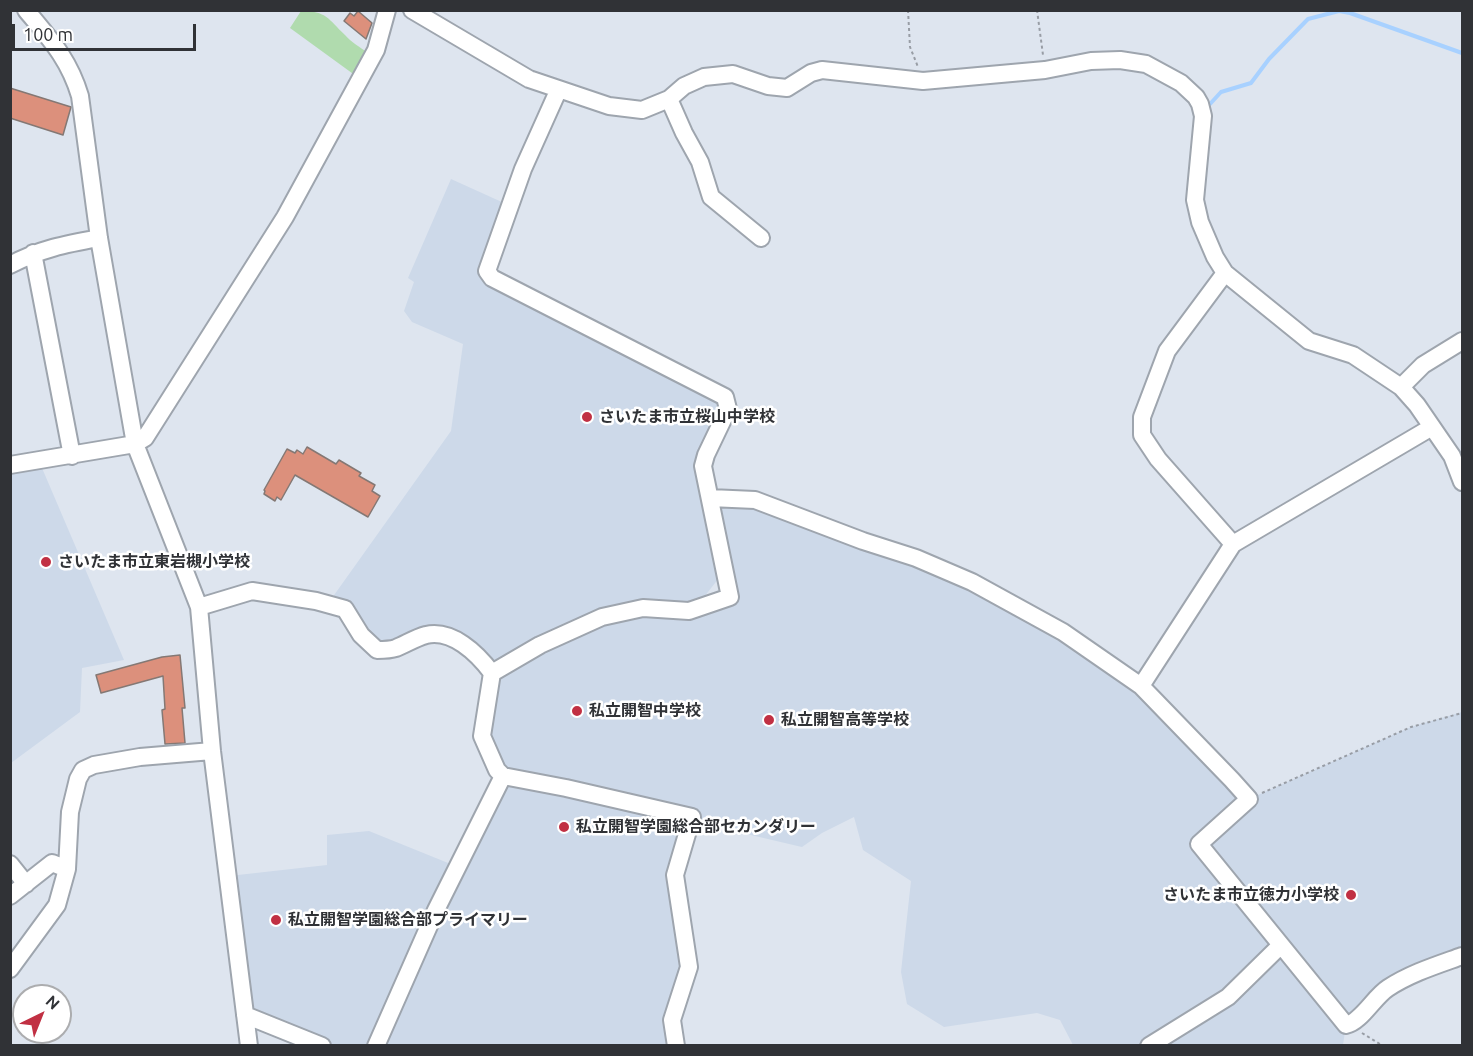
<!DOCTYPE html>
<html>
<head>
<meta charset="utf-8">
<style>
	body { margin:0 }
	#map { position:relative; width:1473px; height:1056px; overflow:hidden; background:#dee5ef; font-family:Ubuntu,sans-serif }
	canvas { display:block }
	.frame { position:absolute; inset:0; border:12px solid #303236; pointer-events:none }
	.north { position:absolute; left:12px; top:984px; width:60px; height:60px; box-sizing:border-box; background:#fff; border:2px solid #acadaf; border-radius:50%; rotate:43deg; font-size:16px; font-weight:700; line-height:24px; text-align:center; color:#303236 }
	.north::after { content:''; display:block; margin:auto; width:21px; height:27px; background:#c13043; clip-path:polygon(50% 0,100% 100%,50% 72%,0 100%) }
	.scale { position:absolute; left:12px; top:24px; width:184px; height:27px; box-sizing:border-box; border:3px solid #303236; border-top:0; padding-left:8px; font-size:18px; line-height:21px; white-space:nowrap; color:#303236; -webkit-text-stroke:4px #fff; paint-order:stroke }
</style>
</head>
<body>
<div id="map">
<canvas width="1473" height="1056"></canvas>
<div class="frame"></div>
<div class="north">N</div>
<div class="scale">100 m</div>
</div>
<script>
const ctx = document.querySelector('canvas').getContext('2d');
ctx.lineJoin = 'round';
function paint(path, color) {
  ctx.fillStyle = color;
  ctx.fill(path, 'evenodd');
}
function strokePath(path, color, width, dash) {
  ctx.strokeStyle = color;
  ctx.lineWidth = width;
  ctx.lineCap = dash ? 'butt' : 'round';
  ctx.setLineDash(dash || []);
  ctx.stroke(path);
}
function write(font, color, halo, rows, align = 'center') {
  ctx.font = font + ' Ubuntu,"Noto Sans JP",sans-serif';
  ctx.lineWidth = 5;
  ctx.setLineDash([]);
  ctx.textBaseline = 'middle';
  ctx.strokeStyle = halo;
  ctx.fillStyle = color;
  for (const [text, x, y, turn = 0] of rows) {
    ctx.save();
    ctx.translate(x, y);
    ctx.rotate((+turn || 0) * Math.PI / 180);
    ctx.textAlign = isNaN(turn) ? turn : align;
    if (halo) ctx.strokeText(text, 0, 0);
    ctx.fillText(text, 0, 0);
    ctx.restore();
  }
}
paint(new Path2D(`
	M451,179L504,203L479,274L490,283L723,399L726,407L696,464L719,578L704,597L688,604L636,603L504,663L482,656L461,638L385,648L332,598L451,431L463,344L412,322L404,311L414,282L408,278Z
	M39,461L124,660L82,668L80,712L11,763L10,464Z
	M710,498L755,500L972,582L1141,686L1249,799L1411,727L1462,712V957L1388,987L1346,1025L1343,1045H1073L1060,1020L1037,1013L944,1027L907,1004L901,972L911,881L863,850L854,817L822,833L802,847L751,835L692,817L681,848L689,967L676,1045H322L245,1015L229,876L327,865V835L369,831L458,867L503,776L482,736L492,673L602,617L689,611L730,597Z`), '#cdd9e9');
paint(new Path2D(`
	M301,11C327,11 328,19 345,35C351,42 360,47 368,53L356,76L290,28Z`), '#b0dbae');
strokePath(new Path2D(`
	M1210,104L1221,92L1251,83L1269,59L1308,19L1339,11L1350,13L1462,53`), '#a8d1ff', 4);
const building = new Path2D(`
	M358,11L372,23L366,39L344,21L350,13L354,16Z
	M10,88L71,107L63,135L10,118Z
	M307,447L336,464L339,460L361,473L359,476L375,485L372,491L380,496L368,517L295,475L281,500L277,497L275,501L264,494L265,491L264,490L287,449L295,453L297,450L303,454Z
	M180,655L185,708H182L185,743L165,744L162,710L165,709L163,676L101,693L96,675L162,657Z`);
paint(building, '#dc907c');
strokePath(building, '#847874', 1.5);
const minor = new Path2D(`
	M26,10C50,39 69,59 80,96L99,238L135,444L199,607L212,751L249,1046
	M412,10L529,79L609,106L642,110L669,99L684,86L704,77L733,74L768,86L787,88L811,73L822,70L923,81L1045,70L1091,61L1120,60L1146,64L1181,83L1196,97L1200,104L1203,116L1195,200L1200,222L1215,257L1225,273L1309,341L1353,355L1401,387L1417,405L1452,456L1462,482
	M669,99L684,133L700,162L711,197L761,238
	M33,253L72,456
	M10,265C40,249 66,244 99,238
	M1225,273L1167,351L1142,417V435L1158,459L1233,544
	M1401,387L1423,365L1462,341
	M10,465L135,444L145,438L285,217L376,50L387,10
	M710,498L755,500L863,541L916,558L972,582L1063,632L1141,686L1232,780L1249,799L1199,844L1346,1025C1361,1022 1374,997 1388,988C1411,973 1437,965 1462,956
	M199,607L252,591L316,601L345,609L361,635L377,650C383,650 390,650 396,648C406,644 415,638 426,635C452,629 477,653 492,673L482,736L497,770L503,776L566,788L692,817L675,875L689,967L672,1020L676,1046
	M492,673L540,645L602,617L643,608L689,611L730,597L703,466L706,455L728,409L725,397L492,278L487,271L523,169L558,91
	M1141,686L1233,544L1432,427
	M10,864L26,884
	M10,896L52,863L67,869
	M10,969L57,905L67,869L70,812L78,779L83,770L94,765L140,757L212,751
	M245,1015L322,1046
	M376,1046L436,910L503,776
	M1149,1046L1228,997L1280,946`);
strokePath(minor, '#9ea5ae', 20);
strokePath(new Path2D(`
	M908,10L910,47L918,67
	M1037,10L1043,55
	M1262,793L1411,727L1462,713
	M1362,1033L1383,1046`), '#989da5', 2, [3, 3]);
strokePath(minor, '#fff', 16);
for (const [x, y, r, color] of [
	[587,417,6,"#c13043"],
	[46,562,6,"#c13043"],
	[577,711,6,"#c13043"],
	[769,720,6,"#c13043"],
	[564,827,6,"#c13043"],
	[1351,895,6,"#c13043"],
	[276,920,6,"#c13043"]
]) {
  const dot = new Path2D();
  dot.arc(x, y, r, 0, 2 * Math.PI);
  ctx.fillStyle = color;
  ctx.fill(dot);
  strokePath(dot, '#fff', 2);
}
write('bold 16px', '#303236', '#fff', [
	["さいたま市立桜山中学校",599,417],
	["さいたま市立東岩槻小学校",58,562],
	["私立開智中学校",589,711],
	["私立開智高等学校",781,720],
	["私立開智学園総合部セカンダリー",576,827],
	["さいたま市立徳力小学校",1339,895,"right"],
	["私立開智学園総合部プライマリー",288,920]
], 'left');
</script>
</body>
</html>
